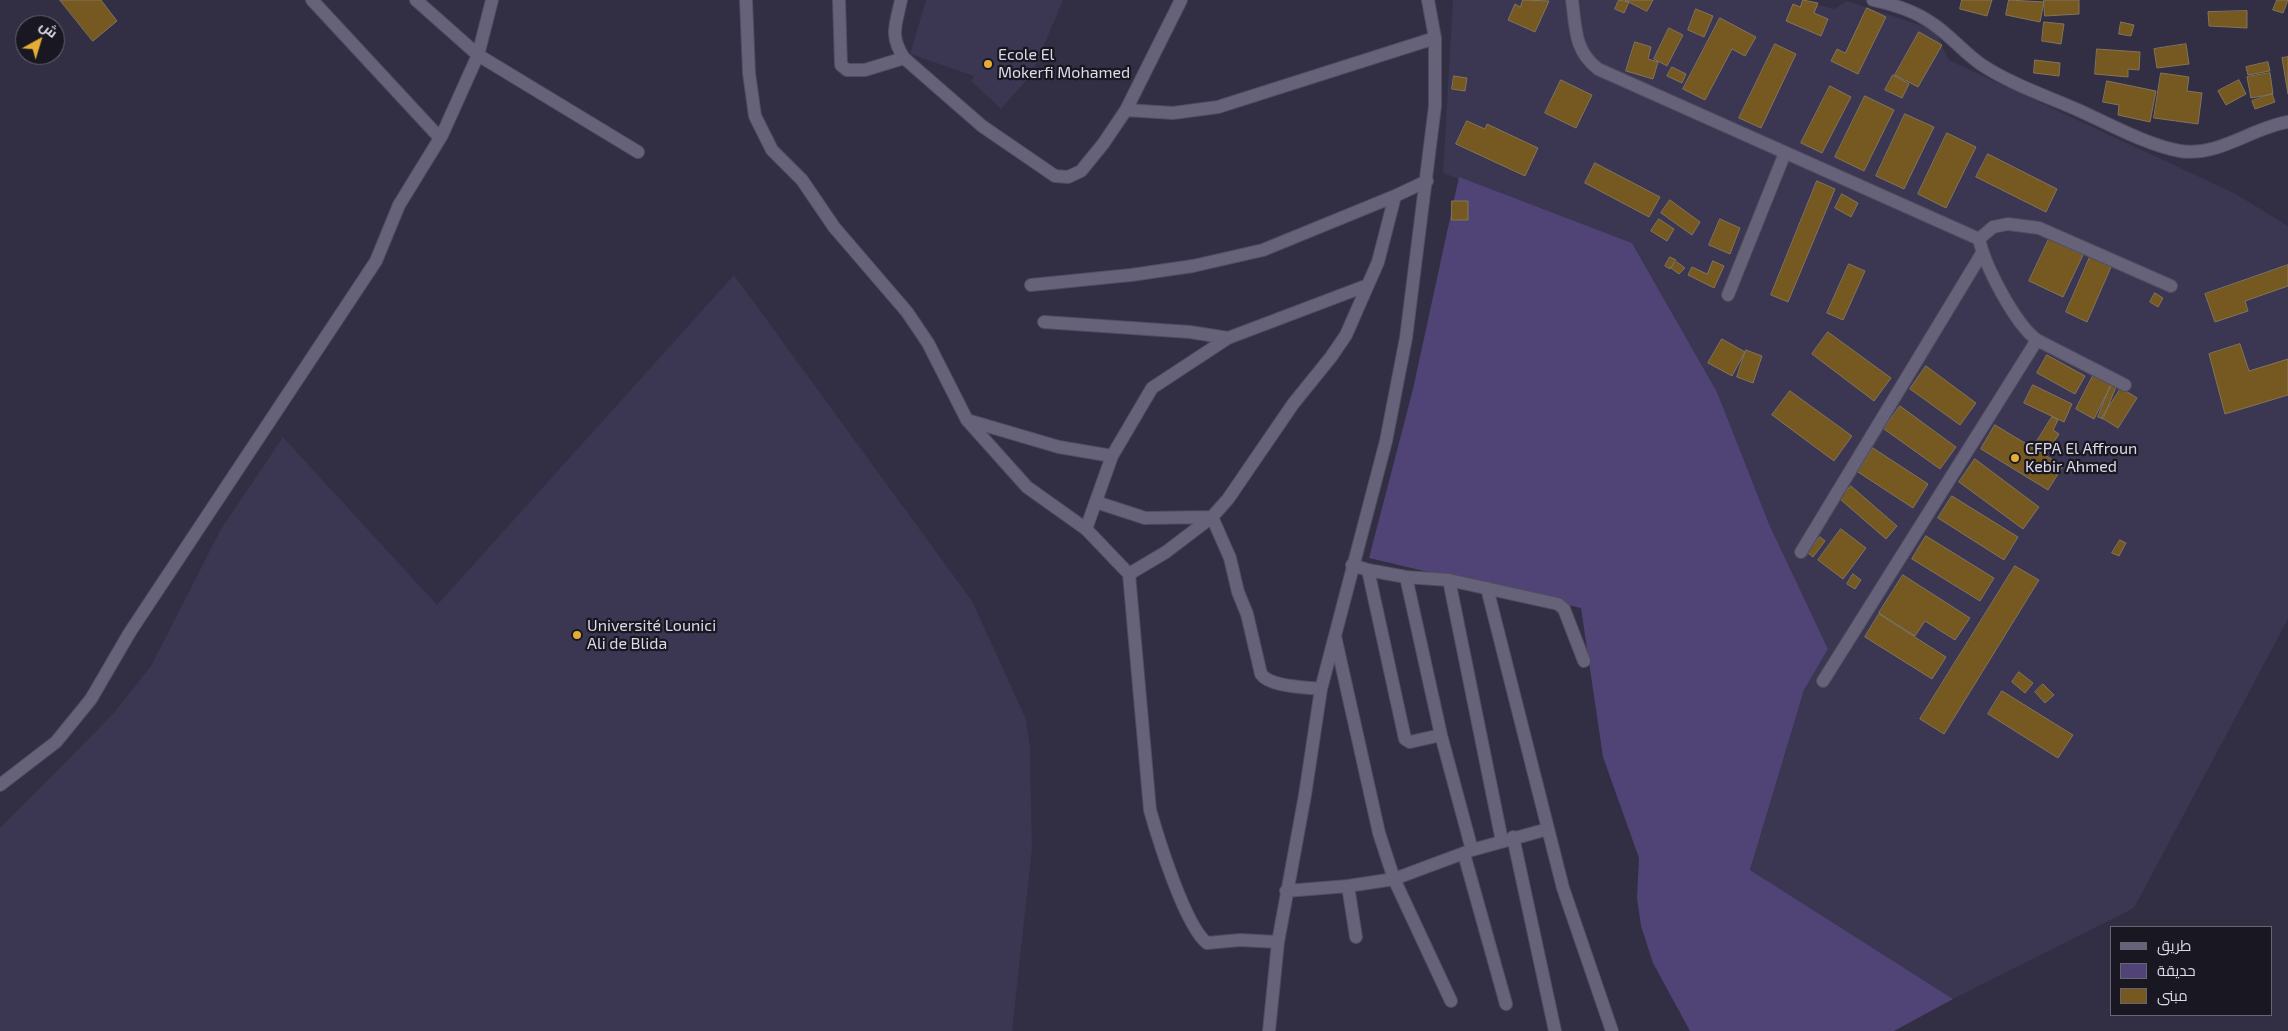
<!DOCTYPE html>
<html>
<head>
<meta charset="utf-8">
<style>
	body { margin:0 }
	#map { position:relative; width:2288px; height:1031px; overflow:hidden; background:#322e43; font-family:"Exo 2",Cairo,sans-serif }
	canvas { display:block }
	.legend { position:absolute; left:2110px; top:926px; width:162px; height:90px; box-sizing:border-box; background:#191721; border:1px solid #676571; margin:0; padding:6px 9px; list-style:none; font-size:15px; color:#dddbe8 }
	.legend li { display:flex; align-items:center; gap:10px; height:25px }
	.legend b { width:25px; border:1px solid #676571 }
	.north { position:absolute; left:15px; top:15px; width:50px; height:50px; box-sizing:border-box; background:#191721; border:1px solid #676571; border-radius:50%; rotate:39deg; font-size:14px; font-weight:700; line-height:20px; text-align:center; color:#dddbe8 }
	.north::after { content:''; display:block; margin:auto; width:18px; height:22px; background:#e5ad36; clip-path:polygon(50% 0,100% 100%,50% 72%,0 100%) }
</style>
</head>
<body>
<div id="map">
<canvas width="2288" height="1031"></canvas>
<ul class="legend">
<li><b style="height:6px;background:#66627a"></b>طريق</li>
<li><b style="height:14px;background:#4f4475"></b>حديقة</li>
<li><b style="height:14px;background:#765921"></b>مبنى</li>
</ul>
<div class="north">ش</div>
</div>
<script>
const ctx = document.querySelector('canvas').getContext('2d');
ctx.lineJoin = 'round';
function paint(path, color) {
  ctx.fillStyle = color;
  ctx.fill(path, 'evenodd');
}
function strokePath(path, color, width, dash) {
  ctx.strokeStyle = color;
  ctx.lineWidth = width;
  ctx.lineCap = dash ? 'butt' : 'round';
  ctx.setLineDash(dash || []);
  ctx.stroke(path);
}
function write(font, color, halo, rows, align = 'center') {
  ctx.font = font + ' "Exo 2",sans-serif';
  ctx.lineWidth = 4.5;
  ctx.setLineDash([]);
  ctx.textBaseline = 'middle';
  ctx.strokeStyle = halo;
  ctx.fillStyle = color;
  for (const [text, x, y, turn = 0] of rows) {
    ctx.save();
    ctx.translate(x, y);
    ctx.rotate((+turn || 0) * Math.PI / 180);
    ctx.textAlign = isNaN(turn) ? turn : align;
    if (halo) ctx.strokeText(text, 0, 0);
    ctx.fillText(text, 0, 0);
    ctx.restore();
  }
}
paint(new Path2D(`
	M926,0H1063L1032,74L1001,109L971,81L974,76L910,54Z
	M1453,0H1800L1834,9L1847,1L1935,30L1949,60L2234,193L2288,226V619L2134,908L1953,999L1750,870L1804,690L1828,649L1769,524L1717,392L1632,243L1443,173Z
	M734,275L972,601L1026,719L1030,747L1032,849L1012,1031H0V828L113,714L151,666L221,529L283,437L437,605Z`), '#3b3651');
paint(new Path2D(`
	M1459,177L1632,243L1717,392L1769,524L1828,649L1804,690L1750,870L1953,999L1894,1031H1690L1653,963L1641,926L1637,898L1639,858L1603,757L1581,608L1369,558L1413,389Z`), '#4f4475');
const building = new Path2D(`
	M60,0H101L117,21L93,41Z
	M1523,0L1549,1L1535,32L1508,20L1515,4L1520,7Z
	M1619,0L1629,2L1624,13L1615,9Z
	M1625,0H1653L1647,11Z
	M1803,0L1818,3L1814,13L1828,19L1821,36L1786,21L1793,4L1800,7Z
	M1962,0H1992L1987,16L1960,9Z
	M2009,0L2044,2L2040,22L2006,15Z
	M2044,0H2079V14L2045,16Z
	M2277,0H2288L2283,13L2273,10Z
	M1867,8L1886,17L1858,74L1831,61L1837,49L1845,53Z
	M1696,9L1713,16L1704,37L1688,30Z
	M2247,11V28L2209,26L2208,12Z
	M1720,18L1756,37L1745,56L1732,49L1705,100L1683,89Z
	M2044,22L2064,24L2061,44L2042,41Z
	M2121,22L2134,25L2131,36L2119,34Z
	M1669,28L1683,35L1667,66L1654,59Z
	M1919,32L1942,45L1918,87L1895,75Z
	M1635,42L1651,47L1648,59L1658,62L1653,79L1626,71Z
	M1775,44L1796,54L1761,128L1739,118Z
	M2186,44L2189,64L2157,68L2154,49Z
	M2097,49L2140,52L2139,70L2128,69V77L2095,74Z
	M2288,57V94L2282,58Z
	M2035,60L2060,63L2059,76L2034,73Z
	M2268,62L2270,71L2248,75L2246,67Z
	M1672,67L1686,74L1682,83L1667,76Z
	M2161,73L2189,77L2187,91L2202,93L2198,124L2154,118Z
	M2270,73L2273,94L2251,98L2247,77Z
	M1893,75L1909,84L1902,98L1885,90Z
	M1454,76L1467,78L1465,91L1452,89Z
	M1561,80L1592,95L1576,128L1545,113Z
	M2239,80L2246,94L2226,105L2218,91Z
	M2107,81L2156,91L2150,122L2118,115L2119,105L2103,102Z
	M1830,86L1851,97L1822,153L1801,143Z
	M2272,94L2275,102L2255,109L2252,101Z
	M1865,96L1894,110L1864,171L1835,157Z
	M1905,114L1934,127L1904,189L1876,176Z
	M1467,121L1485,129L1487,124L1538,148L1525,176L1456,144Z
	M1947,133L1976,147L1946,208L1918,194Z
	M1988,154L2057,189L2046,212L1976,177Z
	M1595,163L1660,197L1649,217L1585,183Z
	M1817,181L1835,189L1788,302L1771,295Z
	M1842,194L1858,203L1851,217L1835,208Z
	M1670,200L1700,222L1692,235L1661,213Z
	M1452,201H1468V220H1452Z
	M1659,219L1674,229L1667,241L1651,231Z
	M1720,219L1740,228L1730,254L1709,245Z
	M2049,239L2083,255L2063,297L2029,281Z
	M1670,257L1676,260L1670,269L1665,266Z
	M2090,257L2111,267L2087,322L2066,312Z
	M1713,261L1724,266L1714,288L1688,275L1692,267L1707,274Z
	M1677,262L1685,268L1679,274L1671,268Z
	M1849,264L1865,271L1843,320L1827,313Z
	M2288,265V286L2245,301L2248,311L2215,322L2205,294Z
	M2155,293L2163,298L2158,307L2150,302Z
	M1828,332L1891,378L1874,401L1812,354Z
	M1722,339L1745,352L1732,376L1708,363Z
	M2240,344L2249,371L2288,359V395L2225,414L2209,354Z
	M1746,350L1762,356L1753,383L1737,377Z
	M2047,355L2085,376L2075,394L2037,373Z
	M1926,366L1976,403L1960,425L1910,389Z
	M2093,376L2111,385L2094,419L2076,409Z
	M2033,385L2072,404L2064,422L2024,403Z
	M2111,385L2116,387L2103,419L2098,417Z
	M2121,388L2137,398L2118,428L2102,418Z
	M1790,391L1852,436L1834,461L1772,415Z
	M1900,406L1956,447L1940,469L1884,429Z
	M2052,417L2058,420L2053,430L2059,434L2048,451L2036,443Z
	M1995,425L2063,466L2048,490L1981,449Z
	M1873,448L1928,484L1913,508L1858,472Z
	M1975,459L2039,507L2023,529L1959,482Z
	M1851,486L1897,526L1886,539L1840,499Z
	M1952,496L2018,537L2004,560L1938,518Z
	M1841,529L1866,548L1843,579L1818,560Z
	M1926,536L1994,578L1980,601L1912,559Z
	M1820,537L1825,541L1813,557L1808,553Z
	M2120,540L2126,543L2119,556L2112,553Z
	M2015,566L2039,580L1944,734L1920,719Z
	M1853,574L1861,580L1855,589L1847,584Z
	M1903,575L1970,618L1955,640L1925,621L1915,636L1879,613Z
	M1879,614L1946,657L1932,679L1865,637Z
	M2019,672L2033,683L2025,693L2012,682Z
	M2043,684L2054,695L2045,703L2035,692Z
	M2002,691L2073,735L2058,758L1988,714Z`);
paint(building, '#765921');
strokePath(building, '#81745d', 1);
const minor = new Path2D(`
	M312,0L440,138
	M416,0L478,55L638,152
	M746,0L749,73L755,116L772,150L802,180L834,227L907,312L928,343L967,420L1027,487L1086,529L1129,574L1166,552L1212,517L1228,499L1293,404L1331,357L1346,335L1378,262L1395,196
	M839,0L841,65L847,70H865L904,58
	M901,0C896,25 889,35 904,58L982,126L1055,176L1068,177L1081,171L1103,144L1126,110L1181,0
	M1572,0C1576,29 1574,50 1598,69L1979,239
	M1873,0C1895,5 1915,11 1933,24C1950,35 1964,53 1982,65C2011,84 2046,96 2078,110C2107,123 2149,146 2180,151C2219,157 2251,128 2288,122
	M1126,110L1173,113L1218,107L1435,38
	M1031,285L1131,275L1193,266L1263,250L1395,196L1427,181
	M1728,295L1785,153
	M1044,322L1190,332L1228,338
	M2125,385L2037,340C2015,324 1985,266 1979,239L1993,227L2008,224L2039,228L2171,286
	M967,420L1059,447L1112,456
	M1096,502L1145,518L1212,517L1230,558L1238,592L1247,614L1261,674C1270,687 1305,687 1321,689
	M1086,529L1112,456L1152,388L1228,338L1368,285
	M1801,552L1982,253
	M1352,565L1368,570L1406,577L1449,580L1558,604L1564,609L1584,661
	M1368,570L1405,739L1410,742L1441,735
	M1129,574L1150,810C1158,838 1185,926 1207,943L1240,940L1278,942
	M1406,577L1441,735L1472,850
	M1449,580L1502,841
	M1487,588L1563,888L1612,1031
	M1335,636L1379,833L1394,879L1451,1001
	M1823,681L2037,340
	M0,785L56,742L91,699L130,632L376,261L399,205L442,135L478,55L492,0
	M1513,837L1555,1031
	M1464,854L1506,1004
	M1348,886L1356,937
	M1286,891L1348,886L1394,879L1472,850L1548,829
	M1269,1031L1278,942L1305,795L1321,689L1386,441L1406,338L1435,106V38L1428,0`);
strokePath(minor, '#514c5e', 14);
strokePath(minor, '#66627a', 12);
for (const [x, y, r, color] of [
	[988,64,5,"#e5ad36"],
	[2015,458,5,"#e5ad36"],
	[577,635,5,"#e5ad36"]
]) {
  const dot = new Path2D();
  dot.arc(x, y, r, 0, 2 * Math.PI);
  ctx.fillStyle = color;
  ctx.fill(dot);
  strokePath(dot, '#191721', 2);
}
write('16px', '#dddbe8', '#191721', [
	["Ecole El",998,55],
	["Mokerfi Mohamed",998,73],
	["CFPA El Affroun",2025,449],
	["Kebir Ahmed",2025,467],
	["Université Lounici",587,626],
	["Ali de Blida",587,644]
], 'left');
</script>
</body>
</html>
